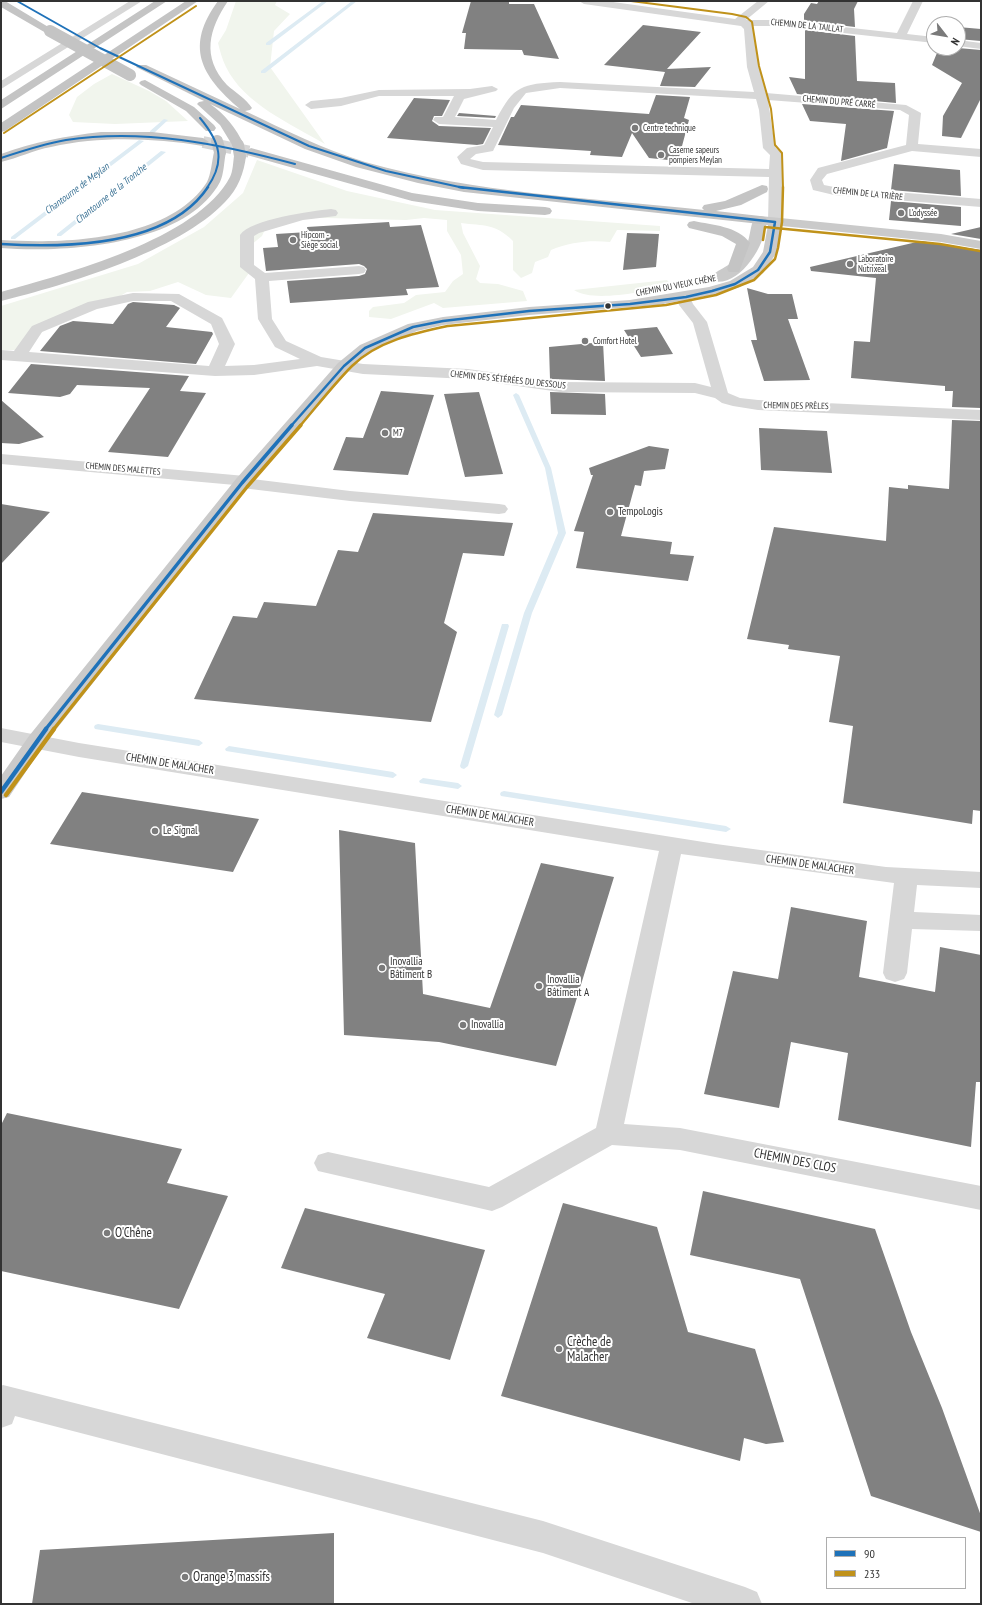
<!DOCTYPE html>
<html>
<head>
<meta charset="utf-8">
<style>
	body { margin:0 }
	#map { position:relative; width:982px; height:1605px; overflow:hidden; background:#fff; font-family:"PT Sans Narrow",sans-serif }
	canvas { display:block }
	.frame { position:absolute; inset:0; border:2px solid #333; pointer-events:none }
	.legend { position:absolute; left:826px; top:1537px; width:140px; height:52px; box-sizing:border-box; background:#fff; border:1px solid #adadad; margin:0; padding:5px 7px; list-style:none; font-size:12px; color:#333 }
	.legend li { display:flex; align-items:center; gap:8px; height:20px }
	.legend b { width:20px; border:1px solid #adadad }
	.north { position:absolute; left:926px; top:16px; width:40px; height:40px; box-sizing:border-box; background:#fff; border:1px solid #adadad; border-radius:50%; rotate:121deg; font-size:11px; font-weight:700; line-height:16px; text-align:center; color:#333 }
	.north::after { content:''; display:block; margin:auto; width:14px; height:18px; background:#7a7a7a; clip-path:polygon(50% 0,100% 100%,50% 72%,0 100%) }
</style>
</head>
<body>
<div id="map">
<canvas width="982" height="1605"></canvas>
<div class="frame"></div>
<ul class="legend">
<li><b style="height:5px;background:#1f72b9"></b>90</li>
<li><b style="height:5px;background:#c0921a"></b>233</li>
</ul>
<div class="north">N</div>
</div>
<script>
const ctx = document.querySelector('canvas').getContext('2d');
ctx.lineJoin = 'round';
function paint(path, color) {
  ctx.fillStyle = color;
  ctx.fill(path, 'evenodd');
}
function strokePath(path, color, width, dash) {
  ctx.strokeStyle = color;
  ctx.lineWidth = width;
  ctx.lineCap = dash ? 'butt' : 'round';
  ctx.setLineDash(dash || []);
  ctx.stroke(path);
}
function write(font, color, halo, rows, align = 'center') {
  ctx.font = font + ' "PT Sans Narrow",sans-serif';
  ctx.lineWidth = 4;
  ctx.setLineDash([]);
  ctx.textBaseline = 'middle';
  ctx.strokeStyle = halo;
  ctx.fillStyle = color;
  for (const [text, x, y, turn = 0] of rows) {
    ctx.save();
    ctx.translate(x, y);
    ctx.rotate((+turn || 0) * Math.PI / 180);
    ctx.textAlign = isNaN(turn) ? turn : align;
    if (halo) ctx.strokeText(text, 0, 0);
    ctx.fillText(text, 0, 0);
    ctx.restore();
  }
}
paint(new Path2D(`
	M236,1H277L275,5L290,14L274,31L270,67L325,144C291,124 244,104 226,67C222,59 220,51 218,43L226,30Z
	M112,74L149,91L166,101L188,121L115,124L73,122L69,115L77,97L94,84Z
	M257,160L347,191L435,210L660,226V231L617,230L610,242C589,240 571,242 551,250L548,257L535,262L532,273L521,278L513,270V241C495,223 484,226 461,223L463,233L480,266L476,279L480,283L498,284L523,291L527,301L443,308L434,303L391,319L369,317V311L373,307L404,303L416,295L445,292L453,281L463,274L461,255L447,231V220L424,218L406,220L286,217L268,223L262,236L251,245L254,266L231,298L206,295L178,282L150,291L127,292L102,307L77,311L43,331L28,350H1V306L138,264L204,227L243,193Z
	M667,280L672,286L666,288C643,291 593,303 574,290Z`), '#f1f5ed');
paint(new Path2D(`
	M323,1H328L270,45H266V43Z
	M352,1H357L265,73H261V71Z
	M164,119L168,120L154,133H150V131Z
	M139,140L144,141L15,239H11V237Z
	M161,151L166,152L61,236H57V234Z
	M516,393L519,395L551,468L566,533L532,613L502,715L498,718L494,715L524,613L558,533L545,468L513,395Z
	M502,624H508L509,626L468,766L464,769L461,768L460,766Z
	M98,724L199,740L203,743L199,746L95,729L94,727L95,725Z
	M229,746L393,772L397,775L393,778L226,751L225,749Z
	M423,778L458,783L462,786L458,789L420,783L419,781Z
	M504,791L726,826L731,829L726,832L501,796L500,794L501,792Z`), '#ddebf3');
paint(new Path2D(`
	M471,1H509V4H534L559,59L524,55L522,50L464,49L466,33H462Z
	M819,1H858L854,9L855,27L804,21V14L811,3L817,4Z
	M643,25L701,32L667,69L711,67L695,87L660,86L665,72L604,65Z
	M958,27L981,29V41L958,39Z
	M805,30L855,36L857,81L895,83L896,103L797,94L789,77L805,79Z
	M939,48H958L981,50V98L961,138L942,136L943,116L962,83L932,65Z
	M656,95L690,97L684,118L689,120L678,161L649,158L632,133L622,157L590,155L591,151L498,145L511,117H514L521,105L649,114Z
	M414,98L450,100L442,116H434L432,121L439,126L491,128L483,144L477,145L387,138Z
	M802,104L894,111L887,148L841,161L846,124L810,121Z
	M459,113L496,116L495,118L457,116Z
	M894,164L960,170L961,196L891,190Z
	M891,201L961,207V226L889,220Z
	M389,222L390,227L421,225L439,287L406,289L408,295L290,303L287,281L359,276L365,274L367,269L364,266L359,264L266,271L263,248L278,247L276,234L308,232L307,227Z
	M981,227V239L951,234Z
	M627,233L659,234L656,267L623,270Z
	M921,241L981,250V408L952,407L953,391H945V386L851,378L854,341L870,342L876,278L811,271L810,267Z
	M747,288L768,294H792L798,319H788L810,380L764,381L751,340H757Z
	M133,302L174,305L180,308L166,327L212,332L213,334L196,364L40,351L60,326L73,321L113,324L128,304Z
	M657,327L673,354L641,357L624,330Z
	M603,342L605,381L550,379L549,347Z
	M31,364L189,376L180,391L206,393L168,457L108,452L150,388L77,385L70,394L60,397L8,393Z
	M381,391L434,395L408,475L333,470L346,437L363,438Z
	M479,392L503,474L465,477L444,394Z
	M550,392L605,394L606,415L551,414Z
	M1,400L44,437L19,444L1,443Z
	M952,420L981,421V811L973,810L972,824L843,803L853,726L829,722L840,656L788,649L789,645L747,639L774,527L886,541L889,487L908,489V485L949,489Z
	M759,428L827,431L832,473L761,470Z
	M649,446L669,449L665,469L644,471L641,486L635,485L621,536L672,542L670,554L694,556L688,581L576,568L584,532L574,531L593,475H591L589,468Z
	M1,504L50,512L1,564Z
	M373,513L513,523L504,556L463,553L444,623L457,632L431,722L194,699L233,616L257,618L264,602L316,606L338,550L358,552Z
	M82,792L259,819L233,872L50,844Z
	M339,830L415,843L423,994L490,1008L541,863L614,877L556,1066L439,1042L344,1035Z
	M791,907L867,921L859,977L935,992L940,947L981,955V1082H976L971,1147L838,1120L848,1053L791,1042L779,1108L704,1094L733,971L778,979Z
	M7,1113L182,1149L167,1183L228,1196L179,1309L1,1271V1125Z
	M703,1191L875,1229L911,1332L942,1408L981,1516V1532L871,1496L800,1279L690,1255Z
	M563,1203L657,1227L688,1332L755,1349L784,1442L766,1444L744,1438L740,1461L501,1396Z
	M305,1208L485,1250L450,1360L367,1338L385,1294L281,1268Z
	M334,1533V1604H32L40,1550Z`), '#818181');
strokePath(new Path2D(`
	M203,142L251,152`), '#d6d6d6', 12, [12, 5.5]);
paint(new Path2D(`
	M130,1H142L1,89V81Z
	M579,1H606L735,19L758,1H769L746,20H780L897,33L913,1H923L907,34L934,37V43L780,26H753L759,67L766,93L906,105L921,113L918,144L981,149V157L912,151L827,174L822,180L824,185L834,187L981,199V207L834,195L813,190L810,180L818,168L906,145L909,115L900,110L768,100L775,147L782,154V222L780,225H770L768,222L769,177L483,170L461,164L457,157L467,148L484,145L493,127L439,124L433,120L435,117H443L454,96H379L341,106L311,109L305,105L311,101L341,98L379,90L470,89L492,86L498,89L496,91L464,99L455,117L496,120C514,85 522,84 560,82L754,92L747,67L744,29L741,26L584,4ZM560,88L756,99L759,110L763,148L770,155L769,169L483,162L470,159L476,154L493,151L514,108L526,93Z
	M958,40L981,43V49L958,46Z
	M331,209L336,210L338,213L336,216L303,220L259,233L254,236V265L265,273L359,266L364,267L366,270L364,273L359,274L269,281L272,319L286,341L321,357L363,364L468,369L560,382L695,383L711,387L693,323L679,305L676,296L678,293H688L693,304L707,322L728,393L740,398L758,400L981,410V420L758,410L733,406L722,403L715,398L695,393L560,392L468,379L363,374L317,366L254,375L215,376L1,360V350L14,351L32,326L88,302L133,293L179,294L222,318L235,344L225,366L254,365L300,359L275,347L258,319L255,279L240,267V235C251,219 312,211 331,209ZM133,301H171L211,324L219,344L209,366L29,352L42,332L97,309Z
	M1,454L245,476L252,479L350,491L499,504L505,505L508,509L505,513L499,514L350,501L242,488L235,485L1,464Z
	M1,728L79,743L716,844L886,867L981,872V888L917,885L914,912L981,915V931L912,929L907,973L904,979L895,982L886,979L883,973L894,883L681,854L624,1124L680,1128L981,1186V1210L680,1150L612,1145L502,1207L492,1211L318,1171L314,1163L318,1155L328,1152L489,1187L596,1128L659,851L79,757L1,742Z
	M3,1385L543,1521L745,1587L757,1592L762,1604H695L543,1553L15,1416L12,1424L1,1428V1386Z`), '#d7d7d7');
paint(new Path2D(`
	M760,216L941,234L981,241V249L941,242L782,226L777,252L763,273L740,287L717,294L658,305L529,315L443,325L417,331L370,351L350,369L248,487L43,746L9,797L1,799V776L29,736L236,479L338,363L360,345L408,324L443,317L529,307L630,300L709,287L730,281L753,267L763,252L768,225H766C764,247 739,288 712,281L710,278C715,270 734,265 743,253C751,241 749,226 755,217Z`), '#cacaca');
paint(new Path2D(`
	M1,1H5L55,31L54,33H46L1,7Z
	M155,1H167L1,109V100Z
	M186,1H198L5,131L1,132V123Z
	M218,1H228C209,29 201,57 227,85C235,92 246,99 252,108L250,110L245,111C285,130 323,149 365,162C475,193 591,198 704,210L702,208L704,205L725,201L762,185L767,186L768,189L767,192L741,205L716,211L760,216L765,217L767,220L765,223L760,224L464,192L418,183L356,167L305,149L210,104C225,114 236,128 244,145L242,148H234L220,125L197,104L199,102L204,101L136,67L138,65H146L240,109C200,75 185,46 218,1Z
	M145,80L194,107L214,125L216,128L214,131H206L186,111L141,85L139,83L141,81Z
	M101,132H152L203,138L209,142L203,146C152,138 101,136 51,147C34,150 18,158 1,162V154C34,142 66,136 101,132Z
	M220,148L226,152C224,161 224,174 220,182C186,246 64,253 1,248V240C63,244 169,241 207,182C211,174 212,161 214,152Z
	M251,148L412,193L478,203L545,207L550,208L552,211L550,214L545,215L478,211L412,201L247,155L245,152Z
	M240,152L246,156C244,173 238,189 225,202C179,251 66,285 1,301V292C65,274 198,239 230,177C233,171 233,163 234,156Z
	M694,221C712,225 738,226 750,243L739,272H729L727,269L736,244L722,236L689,228L687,225L689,222Z`), '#c4c4c4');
strokePath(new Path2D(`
	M50,31L130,75
	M217,141L220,152
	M238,145L240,156`), '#c4c4c4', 12);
strokePath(new Path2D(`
	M17,1L100,48L309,146L386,171L464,188
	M200,118C220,142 226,161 207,188
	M1,158C22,151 44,144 66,140C143,128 220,144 295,164`), '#1f72b9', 2);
strokePath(new Path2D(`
	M1,244C65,248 168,247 208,187
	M291,426L344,366L365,348L413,327L443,321L529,311L630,304L686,297L712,291L735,284L758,270L770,252L775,222L459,187`), '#1f72b9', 2.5);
strokePath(new Path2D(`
	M45,730L242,483L292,425`), '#1f72b9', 3.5);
strokePath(new Path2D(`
	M1,792L46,729`), '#1f72b9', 4.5);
strokePath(new Path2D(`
	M631,1L732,14L746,17L752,22L759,66L771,109L775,145L782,153L783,188
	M4,133L196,6`), '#c0921a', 2);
strokePath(new Path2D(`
	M763,240L765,227L940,244L980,251
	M300,426C317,406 334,384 352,366C377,341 415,333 448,326L666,305L716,295L754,280L775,259L778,248L782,222L783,187`), '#c0921a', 2.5);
strokePath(new Path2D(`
	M53,730L247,487L301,425`), '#c0921a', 3.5);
strokePath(new Path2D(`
	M6,795L54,729`), '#c0921a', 4.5);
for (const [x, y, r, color] of [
	[635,128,4,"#7a7a7a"],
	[661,155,4,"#7a7a7a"],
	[901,213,4,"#7a7a7a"],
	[293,240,4,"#7a7a7a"],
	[850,264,4,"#7a7a7a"],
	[608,306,3.5,"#333"],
	[585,341,4,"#7a7a7a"],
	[385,433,4,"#7a7a7a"],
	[610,512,4,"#7a7a7a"],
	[155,831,4,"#7a7a7a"],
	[382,968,4,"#7a7a7a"],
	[539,986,4,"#7a7a7a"],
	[463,1025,4,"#7a7a7a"],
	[107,1233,4,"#7a7a7a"],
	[559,1349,4,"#7a7a7a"],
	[185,1577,4,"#7a7a7a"]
]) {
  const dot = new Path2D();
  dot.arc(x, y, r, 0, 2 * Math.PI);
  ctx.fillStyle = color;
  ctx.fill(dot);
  strokePath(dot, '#fff', 1.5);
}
write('9px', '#333', '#fff', [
	["CHEMIN DE LA TAILLAT",807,26,6],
	["CHEMIN DU PRÉ CARRÉ",839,102,5],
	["CHEMIN DE LA TRIÈRE",868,194,6],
	["CHEMIN DU VIEUX CHÊNE",676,286,-11],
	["CHEMIN DES SÉTÉRÉES DU DESSOUS",508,380,6],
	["CHEMIN DES PRÊLES",796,406,1],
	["CHEMIN DES MALETTES",123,469,5]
]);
write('9px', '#333', '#fff', [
	["Centre technique",643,128],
	["Caserne sapeurs",669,150],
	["pompiers Meylan",669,160],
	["L'odyssée",909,213],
	["Hipcom -",301,235],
	["Siège social",301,245],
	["Laboratoire",858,259],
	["Nutrixeal",858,269],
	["Comfort Hotel",593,341],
	["M7",393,433]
], 'left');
write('italic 10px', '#3f7597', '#fff', [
	["Chantourne de Meylan",77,189,-37],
	["Chantourne de la Tronche",111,194,-39]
]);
write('11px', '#333', '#fff', [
	["TempoLogis",618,512],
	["Le Signal",163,831],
	["Inovallia",390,962],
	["Bâtiment B",390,975],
	["Inovallia",547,980],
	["Bâtiment A",547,993],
	["Inovallia",471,1025]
], 'left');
write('11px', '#333', '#fff', [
	["CHEMIN DE MALACHER",170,764,9],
	["CHEMIN DE MALACHER",490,816,9],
	["CHEMIN DE MALACHER",810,865,8]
]);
write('13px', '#333', '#fff', [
	["CHEMIN DES CLOS",795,1161,11]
]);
write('13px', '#333', '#fff', [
	["O'Chêne",115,1233],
	["Crèche de",567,1342],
	["Malacher",567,1357],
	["Orange 3 massifs",193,1577]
], 'left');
</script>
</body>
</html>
